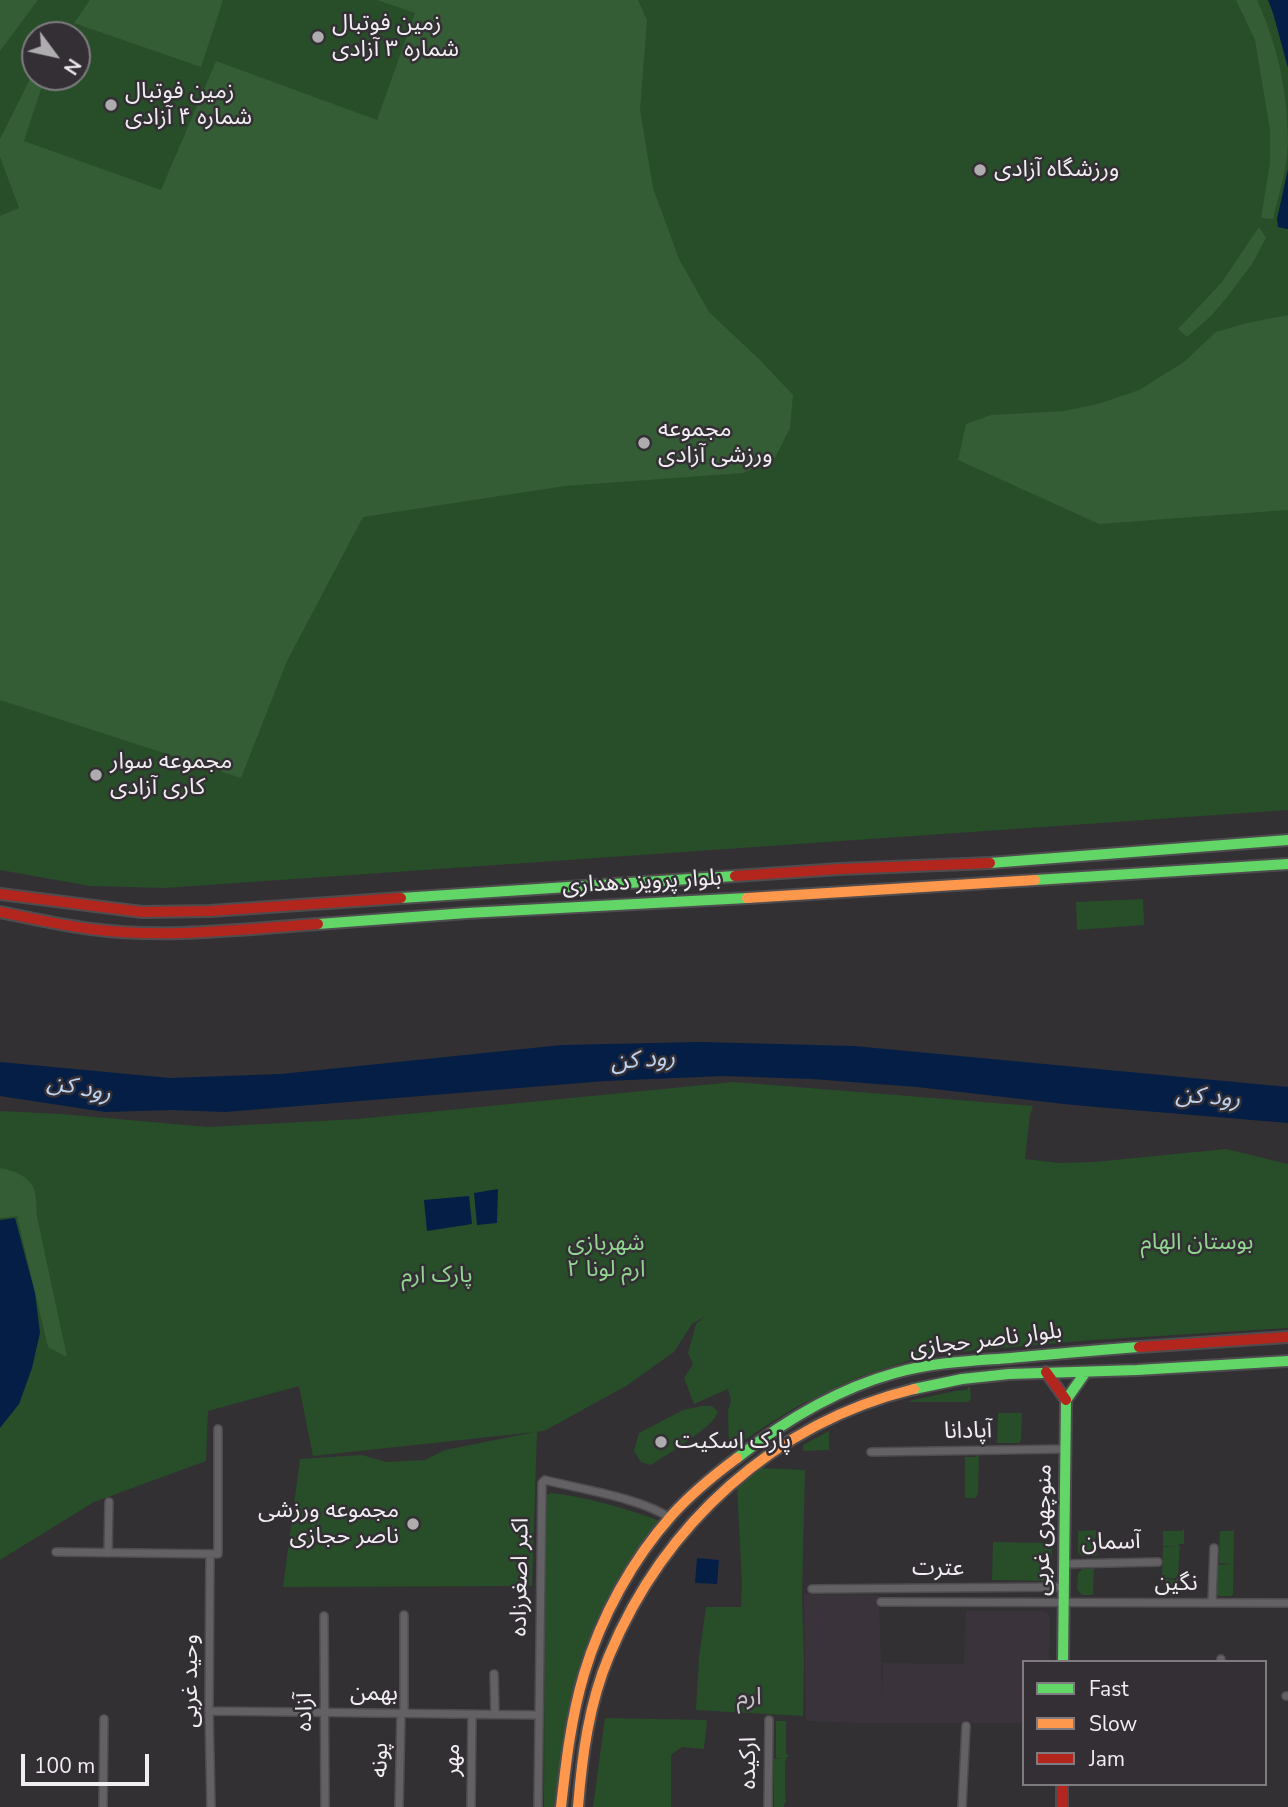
<!DOCTYPE html>
<html>
<head>
<meta charset="utf-8">
<style>
	body { margin:0 }
	#map { position:relative; width:1288px; height:1807px; overflow:hidden; background:#323033; font-family:"Nunito Sans",sans-serif }
	canvas { display:block }
	.legend { position:absolute; left:1022px; top:1660px; width:245px; height:126px; box-sizing:border-box; background:#332f34; border:2px solid #7f7b80; margin:0; padding:9px 12px; list-style:none; font-size:21px; color:#f1eef2 }
	.legend li { display:flex; align-items:center; gap:14px; height:35px }
	.legend b { width:35px; border:2px solid #7f7b80 }
	.north { position:absolute; left:21px; top:21px; width:70px; height:70px; box-sizing:border-box; background:#332f34; border:2px solid #7f7b80; border-radius:50%; rotate:123deg; font-size:19px; font-weight:700; line-height:28px; text-align:center; color:#f1eef2 }
	.north::after { content:''; display:block; margin:auto; width:24px; height:32px; background:#aeacaf; clip-path:polygon(50% 0,100% 100%,50% 72%,0 100%) }
	.scale { position:absolute; left:21px; top:1754px; width:128px; height:32px; box-sizing:border-box; border:4px solid #f1eef2; border-top:0; padding-left:9px; font-size:21px; line-height:24px; white-space:nowrap; color:#f1eef2; -webkit-text-stroke:5px #332f34; paint-order:stroke }
</style>
</head>
<body>
<div id="map">
<canvas width="1288" height="1807"></canvas>
<ul class="legend">
<li><b style="height:9px;background:#63d668"></b>Fast</li>
<li><b style="height:9px;background:#ff974d"></b>Slow</li>
<li><b style="height:9px;background:#b3261e"></b>Jam</li>
</ul>
<div class="north">N</div>
<div class="scale">100 m</div>
</div>
<script>
const ctx = document.querySelector('canvas').getContext('2d');
ctx.lineJoin = 'round';
function paint(path, color) {
  ctx.fillStyle = color;
  ctx.fill(path, 'evenodd');
}
function strokePath(path, color, width, dash) {
  ctx.strokeStyle = color;
  ctx.lineWidth = width;
  ctx.lineCap = dash ? 'butt' : 'round';
  ctx.setLineDash(dash || []);
  ctx.stroke(path);
}
function write(font, color, halo, rows, align = 'center') {
  ctx.font = font + ' "Nunito Sans","Noto Sans Arabic",sans-serif';
  ctx.lineWidth = 5;
  ctx.setLineDash([]);
  ctx.textBaseline = 'middle';
  ctx.strokeStyle = halo;
  ctx.fillStyle = color;
  for (const [text, x, y, turn = 0] of rows) {
    ctx.save();
    ctx.translate(x, y);
    ctx.rotate((+turn || 0) * Math.PI / 180);
    ctx.textAlign = isNaN(turn) ? turn : align;
    if (halo) ctx.strokeText(text, 0, 0);
    ctx.fillText(text, 0, 0);
    ctx.restore();
  }
}
paint(new Path2D(`
	M804,1594L879,1595L882,1697L883,1663L964,1664L966,1611H1044L1050,1616L1049,1662H1024V1723H862L806,1721Z`), '#3a333c');
paint(new Path2D(`
	M0,0H1288V810L165,888L90,886L0,870ZM35,35H77V77H35Z
	M1143,899L1144,925L1077,930L1076,902Z
	M734,1082L1033,1106L1030,1115L1025,1159L1059,1163L1094,1162L1226,1149L1288,1164V1328L1092,1340L926,1355L859,1377L798,1406L767,1425L729,1451L728,1411L731,1401L728,1389L694,1404L684,1378L693,1364L688,1353L696,1324L706,1316L692,1324L674,1352L626,1386L546,1430L537,1432L532,1586L283,1587L300,1459L362,1455L386,1462L425,1460L445,1450L535,1432L313,1456L299,1386L208,1411L206,1461L94,1502L0,1560V1111L61,1114L208,1127L357,1119Z
	M970,1385L971,1399L968,1402H909V1401L955,1391L967,1390Z
	M702,1406H712L718,1412C712,1429 667,1454 651,1465L641,1462L634,1451L639,1433L683,1410Z
	M998,1413H1022L1021,1440L1019,1443H997Z
	M829,1431V1450L803,1451V1445Z
	M979,1453L978,1494L975,1498H965V1457H975Z
	M761,1468L805,1470L802,1595L804,1661L803,1716L696,1710L699,1657L706,1607H741L742,1583L737,1486Z
	M551,1493C587,1497 625,1508 660,1521C642,1545 623,1569 609,1596C574,1666 564,1730 554,1807H544L545,1496Z
	M1184,1528V1544H1178L1179,1546L1180,1545L1178,1575L1175,1578H1165V1575H1162L1163,1547L1178,1546H1163V1531H1182Z
	M1234,1529L1233,1594L1231,1596H1219L1215,1593L1216,1565L1232,1564L1219,1563L1220,1531H1232Z
	M1096,1530L1095,1551L1098,1554L1096,1556H1082L1078,1552V1531Z
	M993,1542L1052,1543L1051,1581L992,1580Z
	M1094,1566L1093,1594L1092,1595H1082L1077,1589L1078,1574L1082,1569H1092Z
	M1178,1577V1593L1176,1595H1164L1165,1579L1176,1580Z
	M605,1718L707,1720L704,1749L682,1747L671,1755V1807H593Z
	M776,1721H786V1753L789,1756L786,1758L787,1760L785,1761V1796L786,1803H784V1807H774V1759L783,1758H776Z`), '#284d29');
paint(new Path2D(`
	M0,0H38L0,51Z
	M90,0H223L201,67L74,23Z
	M377,0H638L647,20L640,110L653,188L679,259L709,312L761,361L793,395L790,428L775,458L743,473L565,486L363,517L287,661L241,778L0,700V216L19,208L0,157V139L35,69V77H45L24,141L161,190L216,61L377,120L415,13Z
	M1236,0H1257C1278,46 1288,93 1288,143C1287,169 1279,194 1273,219L1261,218L1270,163V130L1255,40Z
	M1259,227L1266,238L1252,264L1228,296L1212,315L1187,337L1178,329L1222,282Z
	M1288,315V510L1099,524L958,460L966,424L991,415L1064,411L1098,404L1139,390L1184,362L1216,332L1247,323Z
	M0,1168C14,1170 33,1178 35,1193C37,1201 36,1209 37,1217L67,1357L48,1347L17,1216L0,1218Z`), '#345c35');
paint(new Path2D(`
	M1268,0H1288V68L1273,13Z
	M1288,169V229H1287L1278,227L1277,219Z
	M701,1042L854,1046L1288,1087V1123L1073,1105L917,1087L812,1079L724,1076L605,1081L225,1112L171,1110L105,1112L0,1096V1062L170,1078L281,1074L562,1045Z
	M498,1189L497,1223L477,1225L474,1193Z
	M469,1196L472,1224L427,1231L424,1200Z
	M15,1218L35,1293L40,1333L32,1368L19,1404L0,1428V1220Z
	M697,1558L719,1560L717,1584L695,1583Z`), '#041e46');
const street = new Path2D(`
	M871,1452L1065,1449
	M56,1552L218,1554V1429
	M108,1553L109,1502
	M210,1555L209,1711L211,1807
	M1064,1564L1158,1562
	M812,1589L1064,1587
	M881,1602L1288,1603
	M1212,1603L1214,1548
	M404,1615V1713
	M324,1616L325,1807
	M1221,1659V1662
	M494,1674L495,1714
	M1286,1696H1288
	M209,1711L538,1715
	M103,1807L104,1719
	M399,1807L401,1713
	M471,1807L472,1714
	M538,1807L542,1483L545,1480C580,1489 641,1498 670,1518
	M768,1807L769,1720
	M962,1807L966,1726`);
const fast = new Path2D(`
	M990,863L1288,840
	M1035,880L1288,864
	M401,898L735,876
	M318,924L467,913L747,898
	M914,1389L962,1379L1009,1374L1137,1370L1288,1361
	M1066,1400L1085,1373
	M737,1458C784,1421 837,1389 895,1373C934,1362 972,1361 1011,1358C1054,1354 1096,1350 1139,1347
	M1063,1662L1066,1400`);
const slow = new Path2D(`
	M747,898L1035,880
	M561,1807C566,1762 571,1718 584,1674C601,1617 632,1560 672,1515C691,1494 714,1475 737,1458
	M578,1807C582,1756 589,1703 609,1656C664,1524 774,1423 914,1389`);
const jam = new Path2D(`
	M735,876L840,869L990,863
	M0,894L142,912L210,911L401,898
	M0,912C30,918 60,925 91,929C166,939 243,929 318,924
	M1139,1347L1288,1337
	M1046,1372L1066,1400
	M1062,1784V1807`);
strokePath(street, '#4e4c4e', 10);
strokePath(fast, '#4e4c4e', 14);
strokePath(slow, '#4e4c4e', 14);
strokePath(jam, '#4e4c4e', 14);
strokePath(street, '#636164', 7);
strokePath(fast, '#63d668', 10);
strokePath(slow, '#ff974d', 10);
strokePath(jam, '#b3261e', 10);
for (const [x, y, r, color] of [
	[318,37,7,"#aeacaf"],
	[111,105,7,"#aeacaf"],
	[980,170,7,"#aeacaf"],
	[644,443,7,"#aeacaf"],
	[96,775,7,"#aeacaf"],
	[661,1442,7,"#aeacaf"],
	[413,1524,7,"#aeacaf"]
]) {
  const dot = new Path2D();
  dot.arc(x, y, r, 0, 2 * Math.PI);
  ctx.fillStyle = color;
  ctx.fill(dot);
  strokePath(dot, '#332f34', 2.5);
}
write('23px', '#f1eef2', '#332f34', [
	["زمین فوتبال",332,24],
	["شماره ۳ آزادی",332,50],
	["زمین فوتبال",125,92],
	["شماره ۴ آزادی",125,118],
	["ورزشگاه آزادی",994,170],
	["مجموعه",658,430],
	["ورزشی آزادی",658,456],
	["مجموعه سوار",110,762],
	["کاری آزادی",110,788],
	["پارک اسکیت",675,1442],
	["مجموعه ورزشی",399,1511,"right"],
	["ناصر حجازی",399,1537,"right"]
], 'left');
write('23px', '#f1eef2', '#332f34', [
	["بلوار پرویز دهداری",642,883,-3],
	["بلوار ناصر حجازی",986,1341,-7],
	["آپادانا",968,1432,-1],
	["منوچهری غربی",1044,1530,-89],
	["آسمان",1111,1543,-1],
	["عترت",938,1569],
	["اکبر اصغرزاده",521,1577,-89],
	["نگین",1176,1584],
	["وحید غربی",191,1681,-90],
	["بهمن",374,1694],
	["آزاده",305,1712,-90],
	["پونه",381,1760,-89],
	["مهر",453,1760,-90],
	["ارکیده",749,1763,-90]
]);
write('23px', '#91d791', '#332f34', [
	["بوستان الهام",1197,1243],
	["شهربازی",606,1244],
	["ارم لونا ۲",606,1270],
	["پارک ارم",437,1276]
]);
write('italic 24px', '#bdd1f0', '#332f34', [
	["رود کن",643,1061,-4],
	["رود کن",79,1089,11],
	["رود کن",1208,1098,5]
]);
write('24px', '#c7c1c8', '#332f34', [
	["ارم",749,1698]
]);
</script>
</body>
</html>
